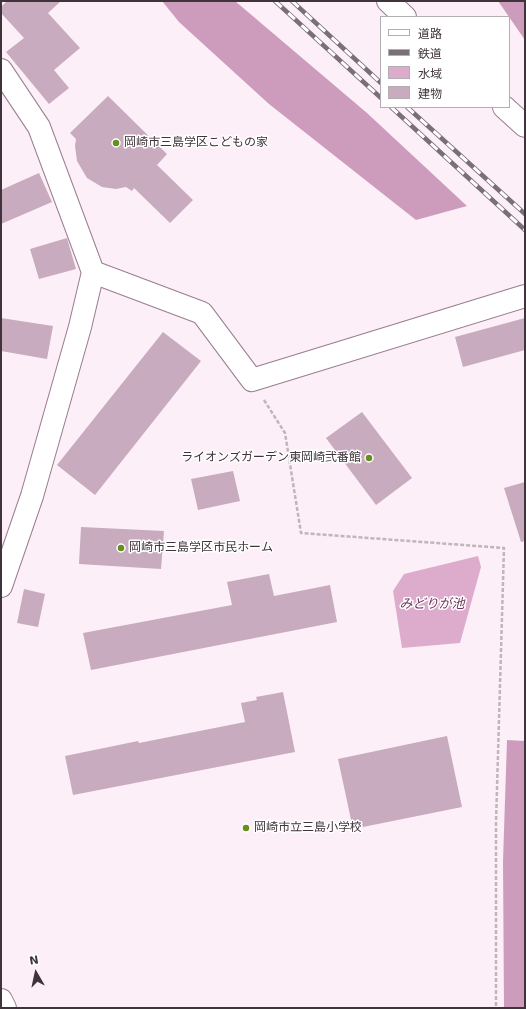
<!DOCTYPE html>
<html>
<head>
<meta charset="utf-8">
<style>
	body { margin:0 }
	#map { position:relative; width:526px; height:1009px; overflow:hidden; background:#fceff7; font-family:"DejaVu Sans","Noto Sans JP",sans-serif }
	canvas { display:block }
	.frame { position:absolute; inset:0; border:2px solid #3f343b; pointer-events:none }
	.legend { position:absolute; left:380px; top:16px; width:130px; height:92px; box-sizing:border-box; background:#fff; border:1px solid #b2aeb1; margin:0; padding:5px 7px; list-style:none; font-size:12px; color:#3f343b }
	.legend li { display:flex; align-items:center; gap:8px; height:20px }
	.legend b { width:20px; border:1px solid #b2aeb1 }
	.north { position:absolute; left:16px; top:953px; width:40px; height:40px; -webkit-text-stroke:3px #fff; paint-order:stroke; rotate:351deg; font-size:11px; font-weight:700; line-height:16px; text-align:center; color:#3f343b }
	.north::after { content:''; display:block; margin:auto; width:14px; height:18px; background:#3f343b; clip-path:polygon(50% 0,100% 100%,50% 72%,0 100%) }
</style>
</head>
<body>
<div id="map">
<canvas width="526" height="1009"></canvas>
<div class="frame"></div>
<ul class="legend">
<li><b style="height:5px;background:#fff"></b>道路</li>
<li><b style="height:5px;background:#7a6f76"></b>鉄道</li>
<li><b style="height:11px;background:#ddaccd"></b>水域</li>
<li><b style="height:11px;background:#c8abbe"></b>建物</li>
</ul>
<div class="north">N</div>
</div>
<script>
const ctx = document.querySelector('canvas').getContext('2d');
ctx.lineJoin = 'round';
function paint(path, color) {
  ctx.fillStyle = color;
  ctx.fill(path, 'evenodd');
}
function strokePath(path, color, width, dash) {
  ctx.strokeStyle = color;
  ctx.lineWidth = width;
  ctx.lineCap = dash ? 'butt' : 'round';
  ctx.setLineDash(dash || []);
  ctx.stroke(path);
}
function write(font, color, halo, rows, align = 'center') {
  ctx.font = font + ' "DejaVu Sans","Noto Sans JP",sans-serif';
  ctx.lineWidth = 3;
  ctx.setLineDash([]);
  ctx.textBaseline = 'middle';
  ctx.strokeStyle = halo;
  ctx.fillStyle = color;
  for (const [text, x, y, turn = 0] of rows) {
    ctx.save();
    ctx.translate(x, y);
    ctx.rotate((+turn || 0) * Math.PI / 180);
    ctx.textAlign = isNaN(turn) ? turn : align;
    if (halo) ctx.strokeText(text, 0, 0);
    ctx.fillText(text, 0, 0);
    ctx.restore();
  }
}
paint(new Path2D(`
	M162,1H235L367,113L467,206L416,220L269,104L179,22Z
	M498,1H525V40Z
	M507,740L525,741V1008H504L503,861Z`), '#cd9cbd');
paint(new Path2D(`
	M478,556L481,567L460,643L402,648L393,591L404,574Z`), '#ddaccd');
paint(new Path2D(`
	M7,1H61L48,13L80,48L54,70L69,88L49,104L6,52L24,38L1,13V7Z
	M108,96L167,154L157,165L193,200L170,223L134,188L132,191L126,187L116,189L102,187L87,178L77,161L75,146L76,139L70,133Z
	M39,173L52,202L1,224V190Z
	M67,238L76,269L39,279L30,249Z
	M1,318L53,326L47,359L1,351Z
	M525,318V350L463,367L455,337Z
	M163,332L201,361L95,495L57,465Z
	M362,412L412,478L376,505L326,438Z
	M233,471L240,501L198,510L191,479Z
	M525,482V541L521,542L504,488Z
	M81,527L164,531L161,569L79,564Z
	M269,574L274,596L330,585L337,622L91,670L83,633L232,605L227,582Z
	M24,589L45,594L38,627L17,623Z
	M283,692L295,752L73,795L65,756L138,741L139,743L245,722L241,703L257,700L256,697Z
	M447,736L462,807L353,829L338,759Z`), '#c8abbe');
const minor = new Path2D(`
	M388,1L405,17
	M1,70L39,127L93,272L80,327L32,496L1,586
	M504,107L525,126
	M93,272L202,313L252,380L525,296
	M1,1000L5,1008`);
strokePath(minor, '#987d8f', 24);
strokePath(new Path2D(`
	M264,400L285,433L301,533L504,548L496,823V1008`), '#c1b5bc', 2.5, [4, 2]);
strokePath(minor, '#fff', 22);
const rail = new Path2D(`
	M275,1L381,98
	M292,1L381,83
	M391,107L525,230
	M407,107L525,214`);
strokePath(rail, '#7a6f76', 4.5);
strokePath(rail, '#fff', 3, [9]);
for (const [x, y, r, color] of [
	[116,143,4,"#658f1f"],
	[369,458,4,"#658f1f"],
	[121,548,4,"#658f1f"],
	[246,828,4,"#658f1f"]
]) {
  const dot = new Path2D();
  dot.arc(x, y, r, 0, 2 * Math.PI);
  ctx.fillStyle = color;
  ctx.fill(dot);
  strokePath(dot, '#fff', 1.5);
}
write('12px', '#3f343b', '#fff', [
	["岡崎市三島学区こどもの家",124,143],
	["ライオンズガーデン東岡崎弐番館",361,458,"right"],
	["岡崎市三島学区市民ホーム",129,548],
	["岡崎市立三島小学校",254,828]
], 'left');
write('italic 13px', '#6e325e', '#fff', [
	["みどりが池",432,605]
]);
</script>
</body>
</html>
